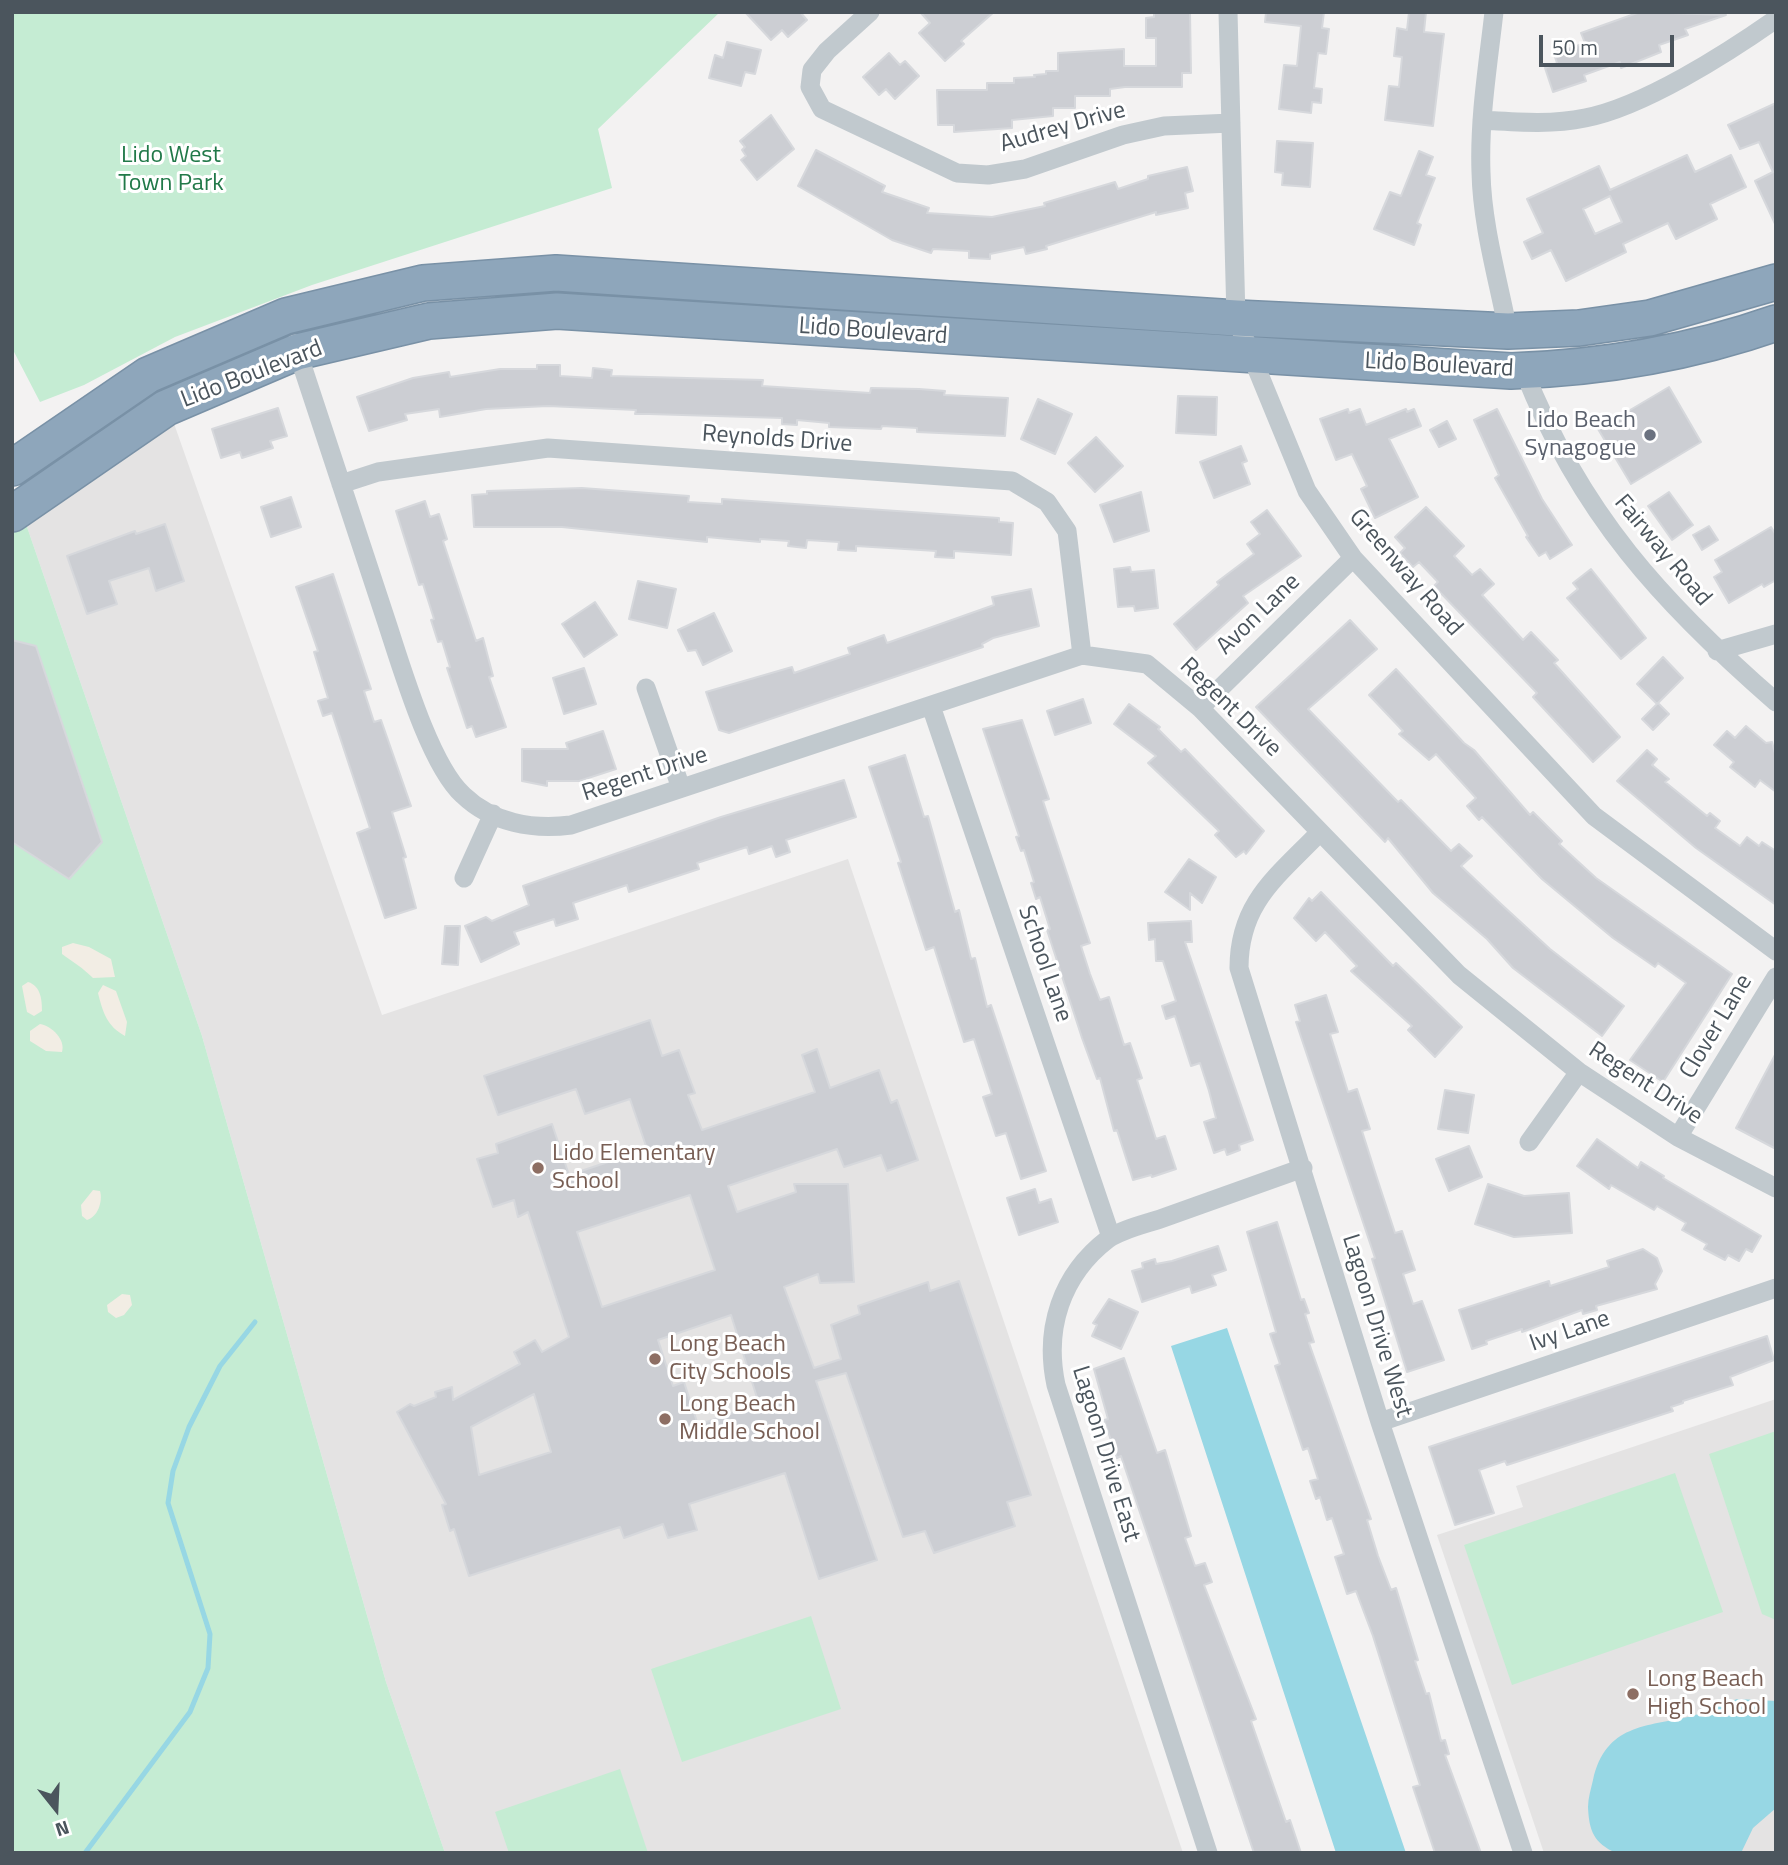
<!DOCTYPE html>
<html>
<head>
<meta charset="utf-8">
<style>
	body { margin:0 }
	#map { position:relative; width:1788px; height:1865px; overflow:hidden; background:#f3f2f2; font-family:"Titillium Web",sans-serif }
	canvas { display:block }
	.frame { position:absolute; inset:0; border:14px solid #4b555d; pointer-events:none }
	.north { position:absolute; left:21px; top:1774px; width:70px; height:70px; -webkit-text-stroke:5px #fff; paint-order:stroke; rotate:162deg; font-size:19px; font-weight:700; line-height:28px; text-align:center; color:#4b555d }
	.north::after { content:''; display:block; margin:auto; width:24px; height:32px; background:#4b555d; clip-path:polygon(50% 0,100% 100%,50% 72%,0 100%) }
	.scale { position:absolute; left:1539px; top:35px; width:135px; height:32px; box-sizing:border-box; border:4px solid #4b555d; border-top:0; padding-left:9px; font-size:21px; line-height:24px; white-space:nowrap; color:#4b555d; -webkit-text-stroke:5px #fff; paint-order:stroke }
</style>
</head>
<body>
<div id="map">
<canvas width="1788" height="1865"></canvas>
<div class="frame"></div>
<div class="north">N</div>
<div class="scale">50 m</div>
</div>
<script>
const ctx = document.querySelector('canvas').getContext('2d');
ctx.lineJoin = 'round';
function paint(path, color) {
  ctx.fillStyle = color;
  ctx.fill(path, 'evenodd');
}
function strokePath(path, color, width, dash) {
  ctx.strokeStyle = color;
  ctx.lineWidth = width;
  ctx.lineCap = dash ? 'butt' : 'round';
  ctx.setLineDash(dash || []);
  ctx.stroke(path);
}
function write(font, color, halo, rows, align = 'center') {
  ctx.font = font + ' "Titillium Web",sans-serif';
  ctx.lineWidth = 6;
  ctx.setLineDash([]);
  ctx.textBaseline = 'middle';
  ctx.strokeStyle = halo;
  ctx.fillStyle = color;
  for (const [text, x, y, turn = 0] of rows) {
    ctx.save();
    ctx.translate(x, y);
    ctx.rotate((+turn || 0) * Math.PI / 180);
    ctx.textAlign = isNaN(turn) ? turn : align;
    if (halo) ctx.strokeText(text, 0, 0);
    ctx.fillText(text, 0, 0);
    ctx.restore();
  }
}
paint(new Path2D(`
	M171,415L382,1015L848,859L1183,1853H445L386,1682L202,1036L26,524Z
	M1776,1399V1853H1544L1437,1535L1523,1507L1516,1486Z`), '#e4e3e3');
paint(new Path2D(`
	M12,12H720L598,129L612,188L312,285L175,337L84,385L40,402L12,348Z
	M26,524L202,1036L386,1682L445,1853H12V529Z
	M1776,1431V1620L1762,1614L1709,1454Z
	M1675,1473L1723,1612L1512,1685L1464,1545Z
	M811,1616L841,1709L682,1762L651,1669Z
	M620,1769L648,1853H509L495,1812Z`), '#c5ecd3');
paint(new Path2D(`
	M73,943L89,947L111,959L115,977L93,978C83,968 73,962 62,954V947Z
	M28,982C41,986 42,1000 42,1011L34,1016L27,1012L22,986Z
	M103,985L116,991L127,1022L125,1036C107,1026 103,1013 98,993Z
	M40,1024C52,1026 66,1040 62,1052L46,1051L30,1041V1031Z
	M93,1190L100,1191C103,1201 98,1217 87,1220L82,1216L81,1205Z
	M122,1294L130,1295L132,1305L124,1315L116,1318L108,1312L107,1305Z`), '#f2ede4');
paint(new Path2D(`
	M1227,1328L1406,1853H1336L1171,1346Z
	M1737,1699L1776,1701V1808L1753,1828L1741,1853H1616C1594,1843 1589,1831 1588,1807C1588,1798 1591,1789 1593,1780C1606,1724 1645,1727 1692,1716C1707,1712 1722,1704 1737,1699Z`), '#97d7e4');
strokePath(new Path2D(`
	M85,1853L190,1712L208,1668L210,1634L168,1503L173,1471L189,1427L220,1366L255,1322`), '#97d7e4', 5);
const building = new Path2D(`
	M745,12H800L807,20L788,37L782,30L771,40Z
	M920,12H994L961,41L964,44L945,61L919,33L930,23Z
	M1154,12H1190L1191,73H1182V87H1125L1110,89V96H1075V108H1053V116L1012,120V128L954,132V125H938L937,90H987V83H1014V78L1035,77L1034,75L1046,74V71H1058V53L1124,49V66H1156V38H1146V18L1154,17Z
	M1266,12H1324L1322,28L1329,29L1326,54L1318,53L1314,88L1322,89L1321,103L1312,102L1311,113L1279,109L1284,65L1297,66L1301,26L1265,22Z
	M1409,12H1426L1424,32L1444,34L1433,126L1385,120L1389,86L1399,87L1402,57L1394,56L1397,28L1407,30Z
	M1640,12L1726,15L1685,29L1688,35L1659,45L1661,52L1621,68L1620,62L1584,75L1586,81L1553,92L1545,68L1557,63L1554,54L1585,43L1581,33Z
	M727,42L761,50L755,74L745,72L741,86L709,78L715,55L723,58Z
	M889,53L900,65L905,61L919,76L895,99L886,89L879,95L863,77Z
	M1776,103V226L1755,181L1773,172L1759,142L1740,149L1728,125Z
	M771,115L794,149L757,180L741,160L746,156L742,150L745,147L740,141Z
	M1277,141L1313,143L1310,187L1282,185L1283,173L1275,172Z
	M816,150L885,186L882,192L929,208L927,213L992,217L1045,206L1044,203L1115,182L1118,189L1148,179V176L1187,167L1193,191L1185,193L1188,208L1156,215V212L1046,246L1047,249L1026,254L1024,247L990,254V259L969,258V251L933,249L931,253L892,240L798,186Z
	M1419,151L1433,157L1426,175L1435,178L1417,223L1421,225L1414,245L1374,229L1390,192L1401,196Z
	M1687,155L1695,172L1731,155L1746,187L1710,204L1717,219L1676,239L1668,223L1623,244L1626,252L1566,281L1551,250L1532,259L1524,242L1543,233L1527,199L1599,166L1610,190ZM1610,196L1622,222L1595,234L1583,209Z
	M537,365H560V376L592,378L593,368L612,370L611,376L763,380L762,386L870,393L871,388L919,389L945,391L944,395L1008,398L1005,436L917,432V428L882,426L881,429L829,427V423L797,420V425L782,424V418L649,414H635L636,410L548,406L486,409L440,417L439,409L405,414L407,420L369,431L357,397L413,378L449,372L450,377L500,369H537Z
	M1669,387L1701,442L1631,484L1598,429Z
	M1178,396L1217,397L1216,435L1176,433Z
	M1038,399L1072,414L1055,454L1021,439Z
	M278,408L287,436L270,441L273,448L242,458L240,452L221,458L212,429Z
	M1348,409L1349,413L1360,409L1366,425L1406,409L1407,412L1414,409L1421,426L1389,439L1418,497L1375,518L1361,489L1367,486L1352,454L1336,460L1320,419Z
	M1497,409L1542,499L1572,545L1550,559L1546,552L1539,556L1526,537L1528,536L1495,478L1499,475L1474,420Z
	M1447,421L1456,439L1439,447L1430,430Z
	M1096,437L1123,466L1095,492L1068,463Z
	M1241,446L1247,461L1242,463L1250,484L1214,498L1200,462Z
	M582,488L689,496L688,502L722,504V499L999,518V522L1013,523L1011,555L954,551V558L935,557L936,551L905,549L856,546V551L838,550L839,542L807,540L806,548L788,546L789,541L760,539V542L707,537V542L562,527H474L472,495L487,494V491Z
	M1141,492L1149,531L1114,542L1100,505Z
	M1669,492L1693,525L1672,540L1648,506Z
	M291,497L301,527L271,537L261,507Z
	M425,501L430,517L439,514L447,539L443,541L476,641L483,638L493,676L489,677L506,727L476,737L472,726L467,728L447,668L450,667L442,641L438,642L431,620L434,619L423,584L419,585L396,511Z
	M1426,507L1464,546L1454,556L1472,575L1480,569L1494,584L1482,595L1523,640L1531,632L1558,660L1554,663L1620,737L1593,762L1533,697L1537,693L1434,586L1438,582L1419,562L1413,567L1400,553L1405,548L1395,537Z
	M1267,510L1301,556L1243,596L1248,603L1196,650L1174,624L1219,585L1217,582L1254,554L1247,544L1260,534L1251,522Z
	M165,524L184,581L156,591L149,568L109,581L117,604L87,614L67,556L135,531L136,534Z
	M1709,526L1718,540L1702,550L1693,535Z
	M1771,527L1776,535V580L1764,587L1762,584L1729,603L1714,577L1722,572L1715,560Z
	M1130,567L1131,572L1154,570L1158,608L1135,611L1134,606L1118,607L1114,569Z
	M1591,569L1646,638L1621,659L1567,598L1578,589L1573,583Z
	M333,574L371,689L364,691L374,722L381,720L411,806L392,812L406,857L403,858L416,908L385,918L357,833L370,828L332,713L323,716L318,701L328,698L314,652L318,651L296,587Z
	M638,581L676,589L667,628L629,619Z
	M1031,589L1039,626L993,638L982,644L983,647L729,733L719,730L706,692L792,667L794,673L850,654L848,648L884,635L887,643L994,605L992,597Z
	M595,602L617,635L584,657L562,624Z
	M714,613L732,651L703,665L696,650L688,651L678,630Z
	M1350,620L1377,649L1308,709L1398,802L1401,800L1451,851L1459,844L1472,856L1461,866L1501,904L1550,949L1624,1006L1602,1036L1513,968L1487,939L1433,893L1388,838L1385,842L1256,707Z
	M12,640L36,646L102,842L69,879L12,842Z
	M1663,657L1683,678L1657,704L1637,684Z
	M584,668L596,704L564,714L553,678Z
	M1396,669L1464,743L1474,750L1530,815L1533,812L1562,841L1559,844L1596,878L1732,974L1663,1082L1630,1060L1686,983L1658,963L1655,967L1613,938L1542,879L1482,817L1479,820L1467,806L1476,798L1436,754L1429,760L1399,734L1403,731L1369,695Z
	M1083,699L1091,723L1055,735L1047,711Z
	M1658,703L1669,714L1653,730L1642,719Z
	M1129,704L1160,727L1158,729L1181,752L1185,749L1264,831L1246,854L1244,851L1236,857L1215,835L1219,831L1148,763L1156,756L1114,724Z
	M1022,720L1049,799L1043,801L1090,943L1081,946L1090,974L1100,1000L1109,997L1124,1045L1130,1043L1142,1078L1137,1080L1156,1139L1165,1136L1176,1169L1152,1177L1151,1175L1133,1180L1117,1130L1114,1131L1100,1078L1097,1079L1082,1038L1047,930L1050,929L1040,897L1036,899L1031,883L1034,882L1024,850L1021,851L1016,837L1019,836L983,729Z
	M1746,726L1766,743L1772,742L1776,757V792L1760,780L1755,787L1730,767L1734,762L1714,745L1727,731L1735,738Z
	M603,731L616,769L579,781H547V786L522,781V749H568L566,743Z
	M1647,750L1657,759L1652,765L1669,779L1665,782L1707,816L1710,813L1720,821L1715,828L1740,846L1747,837L1759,846L1762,842L1776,851V905L1696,848L1617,781Z
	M905,755L924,817L928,816L932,830L955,912L959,910L971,959L975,958L987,1007L991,1005L1046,1171L1021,1179L1006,1133L996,1136L983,1097L992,1094L974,1039L964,1042L934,947L926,950L898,863L901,862L869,767Z
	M844,780L856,817L786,840L790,852L776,857L772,846L749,854L747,847L697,863L699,869L629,892L627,885L573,903L578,919L556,926L554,919L514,932L519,944L481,962L465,926L486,917L492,921L529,905L523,886L721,817Z
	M1189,859L1216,877L1202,903L1190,893V910L1165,892Z
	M1321,892L1393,966L1396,963L1462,1027L1435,1057L1408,1030L1412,1026L1351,971L1357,966L1325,932L1316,941L1294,918L1309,898L1312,901Z
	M1191,921L1192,942H1185L1253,1140L1239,1145L1240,1150L1227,1155L1225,1149L1214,1153L1204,1122L1216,1118L1209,1091L1200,1063L1191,1066L1175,1016L1166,1019L1162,1006L1176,1001L1163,961H1156L1155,939L1149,940L1148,923Z
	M445,926H460L458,965L442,964Z
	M1326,995L1338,1032L1330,1034L1348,1092L1357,1089L1370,1129L1362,1131L1376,1175L1395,1233L1402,1231L1415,1270L1403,1274L1413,1304L1422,1301L1444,1360L1407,1372L1372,1259L1375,1258L1296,1022L1300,1021L1295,1005Z
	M650,1020L662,1056L679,1050L695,1093L688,1095L702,1130L815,1092L802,1055L817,1049L830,1088L879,1070L891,1103L897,1100L918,1160L887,1171L881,1155L844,1167L837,1149L728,1186L737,1212L796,1192L794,1184H848L854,1282L820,1283L818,1274L784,1287L814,1368L841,1359L831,1325L860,1314L858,1306L928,1282L930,1291L959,1281L1031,1495L1007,1502L1015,1526L934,1553L925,1531L903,1537L846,1373L816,1381L877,1560L819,1579L785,1473L689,1504L697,1530L668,1538L663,1524L624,1538L620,1527L469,1576L454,1529L450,1531L442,1505L446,1504L397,1412L410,1404L414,1406L436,1397L435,1392L452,1387L453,1400L520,1364L514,1352L535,1340L542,1352L569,1337L528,1212L518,1217L514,1200L493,1207L477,1159L498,1153L496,1144L552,1124L569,1175L647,1149L630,1099L585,1114L576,1089L498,1115L484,1076ZM690,1195L715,1270L602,1307L577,1232ZM731,1315L759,1404L698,1425L684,1382L673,1386L658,1340ZM534,1394L551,1452L479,1475L471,1427Z
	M1776,1053V1149L1736,1128Z
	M1445,1090L1474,1095L1468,1133L1438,1129Z
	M1597,1139L1638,1168L1641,1162L1664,1176L1663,1178L1761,1236L1752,1252L1746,1249L1739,1261L1728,1255L1725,1260L1704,1249L1707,1244L1682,1230L1686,1223L1657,1206L1654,1210L1611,1185L1609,1189L1577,1166Z
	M1469,1146L1482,1177L1449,1191L1436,1159Z
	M1488,1184L1524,1196L1569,1193L1572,1233L1514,1237L1475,1224Z
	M1035,1189L1039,1203L1051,1199L1058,1222L1019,1235L1007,1198Z
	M1277,1222L1301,1300L1304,1299L1309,1313L1305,1314L1314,1342L1309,1343L1371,1519L1367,1520L1378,1556L1391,1590L1396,1588L1418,1660L1415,1661L1426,1694L1429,1693L1441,1741L1445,1740L1449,1754L1445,1755L1481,1853H1435L1413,1787L1420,1785L1373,1636L1356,1591L1347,1594L1335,1557L1344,1554L1332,1518L1327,1520L1320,1497L1316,1499L1310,1481L1318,1479L1308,1448L1303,1450L1275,1366L1280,1364L1270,1334L1276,1332L1247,1232Z
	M1218,1246L1226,1270L1212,1275L1216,1285L1192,1293L1190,1286L1142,1302L1132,1271L1143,1268L1142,1263L1155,1259L1156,1264L1172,1261Z
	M1643,1249L1657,1258L1662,1271L1655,1284L1657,1289L1596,1306L1597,1310L1583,1314L1582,1310L1522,1332V1329L1486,1341L1487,1344L1472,1349L1459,1310L1549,1281L1550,1286L1609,1267L1607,1261Z
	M1109,1299L1138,1312L1121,1349L1092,1336L1097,1325L1093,1323Z
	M1767,1336L1774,1360L1730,1377L1733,1385L1683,1401V1403L1671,1407L1673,1411L1507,1465L1505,1461L1479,1470L1494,1513L1455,1525L1429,1447Z
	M1124,1358L1157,1453L1165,1450L1191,1536L1185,1538L1195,1566L1205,1563L1212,1582L1204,1585L1256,1719L1251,1721L1286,1822L1290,1820L1301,1853H1254L1121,1456L1117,1458L1104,1420L1108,1419L1094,1369Z`);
paint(building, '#ccced3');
strokePath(building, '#d6d8dc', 2);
const highway = new Path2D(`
	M12,468L148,375L286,316L423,283L556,273L1236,318L1508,331L1579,328L1650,318L1776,282
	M12,514L166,408L297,352L429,321L557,311L1511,371C1602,368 1690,353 1776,323`);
strokePath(highway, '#7991a6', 38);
strokePath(new Path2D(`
	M870,12L827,51L812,70L810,87L822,109L957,173L988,175L1025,169L1123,135L1164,126L1231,123
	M1228,12L1236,318L1307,491L1353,558L1594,816L1776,951
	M1494,12C1488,65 1479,119 1481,172C1482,225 1498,279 1508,331
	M1482,120C1516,122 1552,125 1585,118C1643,107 1726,54 1776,19
	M295,344C324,433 354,522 383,611C399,658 428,763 463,795C492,823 533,830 571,825L1082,655L1147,664L1200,708L1459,975L1579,1072L1678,1137L1776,1188
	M1524,371C1580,513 1662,603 1776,702
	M341,484L378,472L548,448L1012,481L1047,502L1067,531L1082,655
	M1717,651L1776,634
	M646,688L681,788
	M931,706L1111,1237
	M1200,708L1353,558
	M1320,832C1278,876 1239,902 1239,968L1380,1422L1523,1853
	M464,878L493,814
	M1678,1137L1776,977
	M1529,1142L1579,1072
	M1380,1422L1776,1288
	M1208,1853L1056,1385C1044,1329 1061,1275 1108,1239C1122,1229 1146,1224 1163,1218C1209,1202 1256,1185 1303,1168`), '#c1c9ce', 19);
strokePath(highway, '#8ea6bb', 35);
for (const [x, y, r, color] of [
	[1650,435,7,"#6b7280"],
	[538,1168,7,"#8d6e63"],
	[655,1359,7,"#8d6e63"],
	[665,1419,7,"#8d6e63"],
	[1633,1694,7,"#8d6e63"]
]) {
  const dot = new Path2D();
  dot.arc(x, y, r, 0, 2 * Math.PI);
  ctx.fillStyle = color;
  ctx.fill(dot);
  strokePath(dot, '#fff', 2.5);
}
write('24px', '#4b555d', '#fff', [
	["Audrey Drive",1063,128,-16],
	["Lido Boulevard",873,332,4],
	["Lido Boulevard",1439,366,3],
	["Lido Boulevard",252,375,-21],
	["Reynolds Drive",777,440,4],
	["Fairway Road",1662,551,50],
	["Greenway Road",1405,573,49],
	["Avon Lane",1259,615,-44],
	["Regent Drive",1230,708,44],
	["Regent Drive",645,775,-18],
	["School Lane",1044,964,71],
	["Clover Lane",1717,1027,-59],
	["Regent Drive",1645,1084,33],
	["Lagoon Drive West",1376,1326,73],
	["Ivy Lane",1570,1332,-19],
	["Lagoon Drive East",1105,1454,73]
]);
write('24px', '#217949', '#fff', [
	["Lido West",171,156],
	["Town Park",171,184]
]);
write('24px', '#5b616d', '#fff', [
	["Lido Beach",1636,421],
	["Synagogue",1636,449]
], 'right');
write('24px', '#785e54', '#fff', [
	["Lido Elementary",552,1154],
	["School",552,1182],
	["Long Beach",669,1345],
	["City Schools",669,1373],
	["Long Beach",679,1405],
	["Middle School",679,1433],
	["Long Beach",1647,1680],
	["High School",1647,1708]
], 'left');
</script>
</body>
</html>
